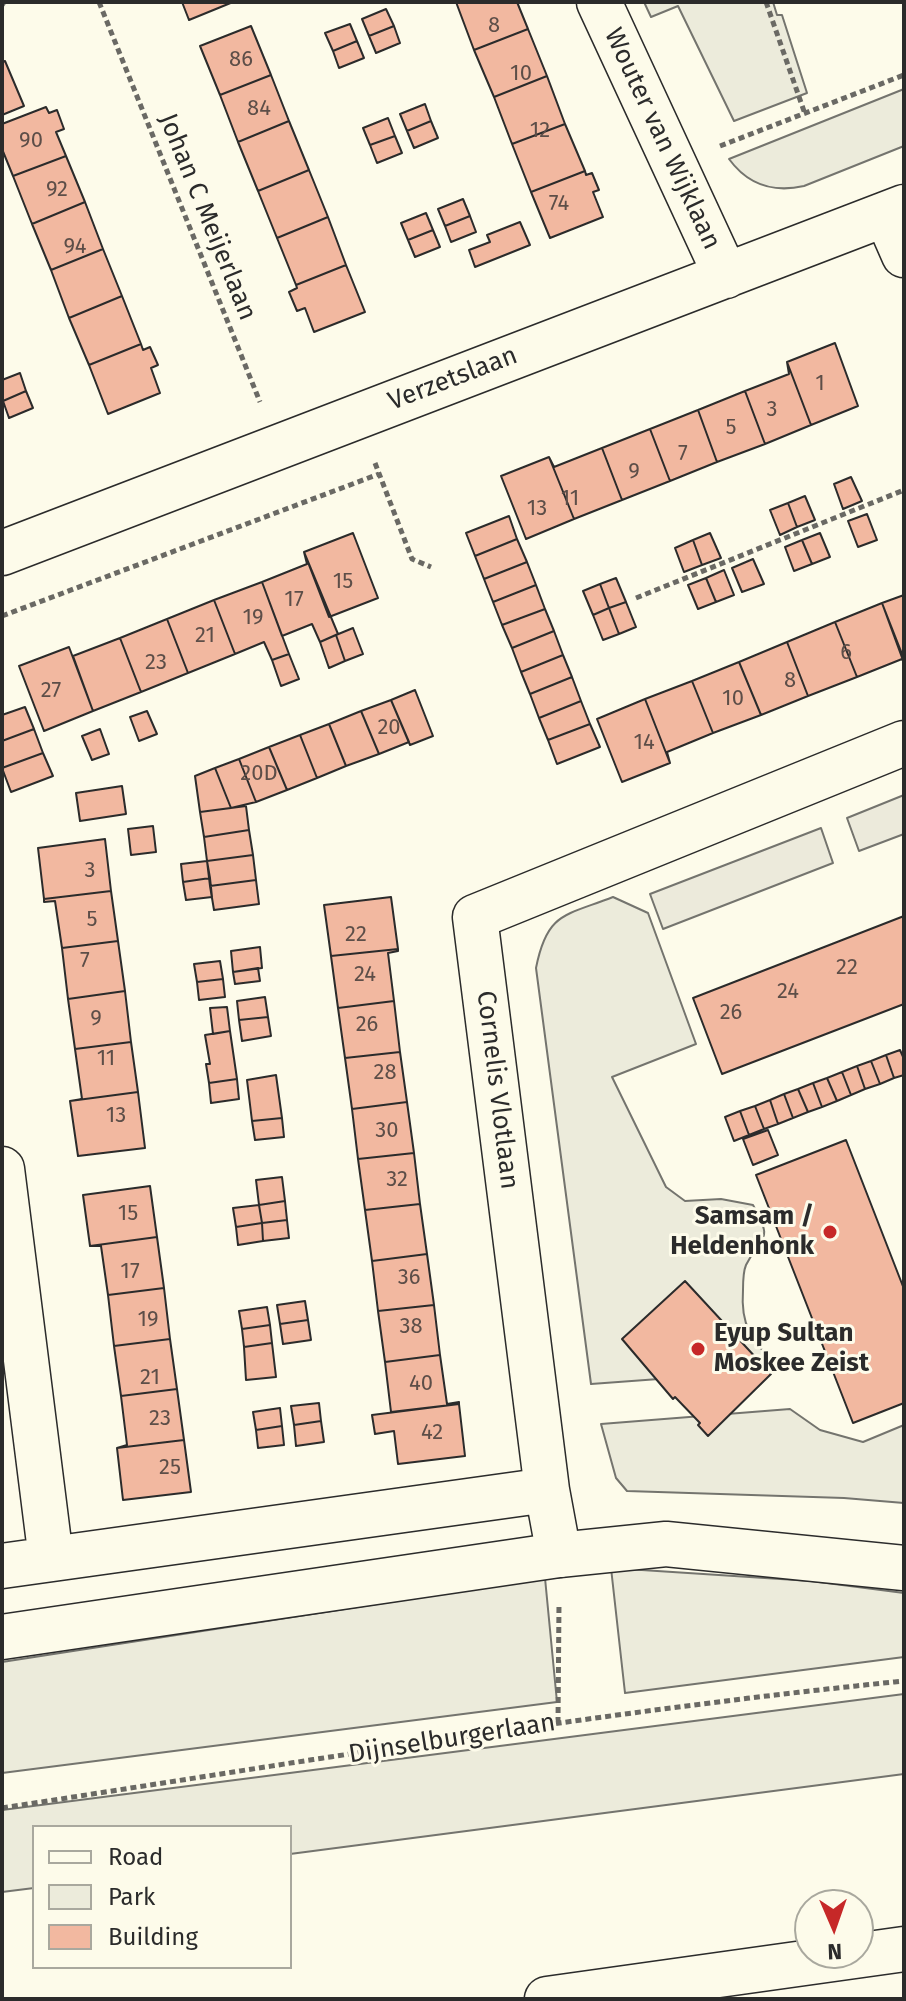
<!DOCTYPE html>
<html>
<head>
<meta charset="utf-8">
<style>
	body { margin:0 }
	#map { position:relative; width:906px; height:2001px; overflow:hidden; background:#fdfbea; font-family:"Fira Sans",sans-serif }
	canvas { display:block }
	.frame { position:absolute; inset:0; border:4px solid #2b2b2b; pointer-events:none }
	.legend { position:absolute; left:32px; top:1825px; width:260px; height:144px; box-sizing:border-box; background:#fdfbea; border:2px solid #a9a89e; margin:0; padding:10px 14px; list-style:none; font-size:24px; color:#2b2b2b }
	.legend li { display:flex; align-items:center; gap:16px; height:40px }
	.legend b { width:40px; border:2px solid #a9a89e }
	.north { position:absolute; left:794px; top:1889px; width:80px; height:80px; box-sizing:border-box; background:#fdfbea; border:2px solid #a9a89e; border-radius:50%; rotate:178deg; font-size:22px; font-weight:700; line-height:32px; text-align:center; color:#2b2b2b }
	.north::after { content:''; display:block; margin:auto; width:28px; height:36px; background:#c62828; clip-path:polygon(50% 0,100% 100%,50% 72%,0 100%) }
</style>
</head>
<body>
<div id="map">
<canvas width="906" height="2001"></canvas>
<div class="frame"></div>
<ul class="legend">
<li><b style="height:10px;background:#fdfbea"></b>Road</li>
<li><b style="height:22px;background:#ecebdb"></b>Park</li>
<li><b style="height:22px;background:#f2b8a0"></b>Building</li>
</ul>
<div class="north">N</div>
</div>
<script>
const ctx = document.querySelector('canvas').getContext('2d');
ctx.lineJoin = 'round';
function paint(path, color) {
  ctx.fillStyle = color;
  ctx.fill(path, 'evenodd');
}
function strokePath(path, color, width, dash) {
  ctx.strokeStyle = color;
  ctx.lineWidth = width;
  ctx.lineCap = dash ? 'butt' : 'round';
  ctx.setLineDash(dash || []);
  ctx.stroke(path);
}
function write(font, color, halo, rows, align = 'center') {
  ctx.font = font + ' "Fira Sans",sans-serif';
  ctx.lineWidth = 6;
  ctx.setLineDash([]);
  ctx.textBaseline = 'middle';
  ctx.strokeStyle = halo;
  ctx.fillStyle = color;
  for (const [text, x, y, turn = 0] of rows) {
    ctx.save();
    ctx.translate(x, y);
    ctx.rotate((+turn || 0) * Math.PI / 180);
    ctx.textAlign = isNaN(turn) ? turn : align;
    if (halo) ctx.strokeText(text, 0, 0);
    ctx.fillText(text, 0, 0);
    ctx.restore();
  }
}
const green = new Path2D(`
	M644,2H773L777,15H782L807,93L734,121L678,6L651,17Z
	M904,89V146L804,186C773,193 748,185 729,159Z
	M613,897L648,913L696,1044L612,1077L666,1187L685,1201L721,1199L753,1205C774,1243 762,1233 746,1265C743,1272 743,1282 743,1290C740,1331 755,1342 781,1370L591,1384L536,968C547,912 565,916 613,897Z
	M790,1409L820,1430L863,1442L904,1425V1503L844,1498L627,1491L616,1478L601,1424Z
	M611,1568L811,1581L904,1593V1657L625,1693Z
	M545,1578L557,1702L2,1773V1662Z
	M904,1694V1774L290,1854V1827H34V1888L2,1892V1810Z`);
paint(green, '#ecebdb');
strokePath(green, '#74746e', 2);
const parking = new Path2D(`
	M904,795V834L859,851L847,818Z
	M821,828L833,863L663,929L650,894Z`);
paint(parking, '#eceadb');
strokePath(parking, '#74746e', 2);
const building = new Path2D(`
	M182,2H233L189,20Z
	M456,2H517L528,29L474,50Z
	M386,9L394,26L369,36L362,19Z
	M350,24L357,41L333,51L325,33Z
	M251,26L271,75L220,95L200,46Z
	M394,26L400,43L376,53L369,36Z
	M528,29L547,76L494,97L474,50Z
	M357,41L364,58L339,68L333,51Z
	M5,61L24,106L2,115V62Z
	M271,75L289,121L238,142L220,95Z
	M547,76L565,124L512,144L494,97Z
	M425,104L431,121L407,131L400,114Z
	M46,107L49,113L57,110L64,129L56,132L66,156L13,176L2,149V124Z
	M388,118L395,136L370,145L363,128Z
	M289,121L309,170L258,191L238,142Z
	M431,121L438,138L414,148L407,131Z
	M565,124L585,171L531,192L512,144Z
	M395,136L402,153L377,163L370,145Z
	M66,156L85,202L32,224L13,176Z
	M309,170L328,217L277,238L258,191Z
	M585,171L586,175L592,173L599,190L593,192L603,217L550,238L531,192Z
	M463,199L470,216L445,226L438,209Z
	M85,202L103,249L51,270L32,224Z
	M426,213L433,230L408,240L401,223Z
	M470,216L476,232L451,242L445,226Z
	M328,217L346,265L296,285L277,238Z
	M520,222L530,245L475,267L469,250L490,242L487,235Z
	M433,230L440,247L415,257L408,240Z
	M103,249L122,296L69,318L51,270Z
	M346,265L365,312L314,332L305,308L297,311L289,292L297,288L296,285Z
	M122,296L141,344L89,365L69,318Z
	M835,343L858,406L811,425L787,362Z
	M141,344L143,350L150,347L158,365L151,368L160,393L108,414L89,365Z
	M787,362L811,425L765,444L745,391L789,374Z
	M20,373L26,391L3,401L2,380Z
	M26,391L33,408L9,418L3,401Z
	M745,391L765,444L717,462L698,410Z
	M698,410L717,462L670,481L650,429Z
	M650,429L670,481L622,500L602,448Z
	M602,448L622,500L574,519L549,457L554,467Z
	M549,457L574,519L526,539L501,476Z
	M851,477L862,501L843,509L834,484Z
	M805,496L815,520L797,527L788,503Z
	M788,503L797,527L780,535L770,510Z
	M867,514L877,540L858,547L848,521Z
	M509,516L517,539L475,556L466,533Z
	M353,533L378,598L329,617L304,552Z
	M710,533L721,558L702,565L693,540Z
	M820,533L830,557L812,564L802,540Z
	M517,539L527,562L484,579L475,556Z
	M693,540L702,565L684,572L675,548Z
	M802,540L812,564L794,571L785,547Z
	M304,552L338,634L320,642L312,624L282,636L262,582L307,564Z
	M753,559L764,584L742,592L732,568Z
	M527,562L536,585L493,602L484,579Z
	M724,570L734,595L716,602L706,578Z
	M616,578L626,602L609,608L600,584Z
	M706,578L716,602L698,609L688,585Z
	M262,582L289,654L272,660L264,642L235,654L214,600Z
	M600,584L609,608L593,615L583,591Z
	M536,585L545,609L502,625L493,602Z
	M904,595V659L882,603Z
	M214,600L235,654L188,673L167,619Z
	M626,602L636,627L619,634L609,608Z
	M882,603L904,663L902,659L857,677L835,622Z
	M609,608L619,634L603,640L593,615Z
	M545,609L554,631L512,648L502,625Z
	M167,619L188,673L141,692L120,638Z
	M835,622L857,677L808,696L787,642Z
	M353,628L363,654L345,661L336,635Z
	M554,631L563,655L521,672L512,648Z
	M336,635L345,661L329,668L320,642Z
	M120,638L141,692L93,711L73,656Z
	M787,642L808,696L761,715L739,662Z
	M69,647L93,711L44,731L19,666Z
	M289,654L299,679L281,686L272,660Z
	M563,655L572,677L530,694L521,672Z
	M739,662L761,715L713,733L692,681Z
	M572,677L581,701L539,718L530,694Z
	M692,681L713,733L667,752L670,763L645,699Z
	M415,690L433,736L410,745L391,700Z
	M645,699L670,763L622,782L597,719Z
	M391,700L409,742L379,754L361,711Z
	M581,701L590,724L548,740L539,718Z
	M25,707L34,729L2,741V715Z
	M147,711L157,734L139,741L130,717Z
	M361,711L379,754L346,766L329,724Z
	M329,724L346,766L317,778L300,735Z
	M590,724L600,747L557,764L548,740Z
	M34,729L43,753L2,768V741Z
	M100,729L109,754L92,760L82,736Z
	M300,735L317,778L287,790L269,747Z
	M269,747L287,790L256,802L239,759Z
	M43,753L53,776L11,792L2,768Z
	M239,759L256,802L231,808L215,768Z
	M215,768L231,808L200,812L195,776Z
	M122,786L126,814L80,821L76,793Z
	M246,806L249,830L204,837L200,812Z
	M153,826L156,852L131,855L128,829Z
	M249,830L253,855L207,861L204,837Z
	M105,839L111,891L44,899L38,848Z
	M253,855L256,880L210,886L207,861Z
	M207,861L210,878L183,882L181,864Z
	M210,878L212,897L186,900L183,882Z
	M256,880L259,904L214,910L210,886Z
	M111,891L118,941L62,948L55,901L44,902V899Z
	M391,897L398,949L331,956L324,905Z
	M904,916V1004L722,1074L693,998Z
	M118,941L125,991L68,999L62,948Z
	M260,947L262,968L233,972L231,951Z
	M398,949V951L388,953L394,1001L338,1008L331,956Z
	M220,961L223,979L197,982L194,964Z
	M258,968L260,981L235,984L233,972Z
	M223,979L225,997L199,1000L197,982Z
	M125,991L131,1042L75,1049L68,999Z
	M265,997L268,1017L239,1020L237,1001Z
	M394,1001L400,1052L345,1058L338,1008Z
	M227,1007L230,1031L213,1034L210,1008Z
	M268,1017L271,1036L242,1041L239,1020Z
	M230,1031L237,1079L209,1083L206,1064H210L205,1035Z
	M131,1042L138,1092L70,1101L82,1099L75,1049Z
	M900,1050L904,1059V1075L894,1078L886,1055Z
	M400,1052L407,1102L352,1109L345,1058Z
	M886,1055L894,1078L880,1084L871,1061Z
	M871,1061L880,1084L865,1089L857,1066Z
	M857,1066L865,1089L851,1095L842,1072Z
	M842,1072L851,1095L837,1101L827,1078Z
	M276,1075L282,1118L252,1121L247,1080Z
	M827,1078L837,1101L822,1107L813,1083Z
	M237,1079L239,1099L211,1103L209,1083Z
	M813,1083L822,1107L808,1112L798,1089Z
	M798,1089L808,1112L793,1118L784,1094Z
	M138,1092L145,1148L78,1156L70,1101Z
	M784,1094L793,1118L778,1124L770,1100Z
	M770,1100L778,1124L764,1129L755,1106Z
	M407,1102L414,1153L358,1159L352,1109Z
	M755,1106L764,1129L749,1135L740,1111Z
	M740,1111L749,1135L734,1141L725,1117Z
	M282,1118L284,1137L255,1140L252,1121Z
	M768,1130L778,1155L753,1165L743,1139Z
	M846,1140L904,1289V1403L853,1423L756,1175Z
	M414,1153L420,1204L365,1210L358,1159Z
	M282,1177L285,1201L259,1205L256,1180Z
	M150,1186L157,1237L90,1246L83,1195Z
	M285,1201L287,1220L262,1223L259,1205Z
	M420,1204L427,1254L372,1261L365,1210Z
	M259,1205L262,1223L236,1227L233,1208Z
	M287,1220L289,1238L263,1241L262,1223Z
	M262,1223L263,1241L238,1245L236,1227Z
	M157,1237L164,1288L108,1295L101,1246H90Z
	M427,1254L434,1305L378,1311L372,1261Z
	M685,1281L771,1374L708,1436L698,1425L700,1423L675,1397L673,1399L622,1339Z
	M164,1288L170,1339L114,1346L108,1295Z
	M305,1301L308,1320L280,1324L277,1305Z
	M434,1305L440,1355L385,1362L378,1311Z
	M267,1307L270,1325L242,1329L239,1311Z
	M308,1320L311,1340L283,1344L280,1324Z
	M270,1325L272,1343L244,1347L242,1329Z
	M170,1339L177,1389L121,1396L114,1346Z
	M272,1343L276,1377L246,1380L244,1347Z
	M440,1355L447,1404L459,1402V1404L391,1412L385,1362Z
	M177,1389L184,1440L117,1448L127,1445L121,1396Z
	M319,1403L321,1421L294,1425L291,1406Z
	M459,1404L465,1456L398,1464L394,1431L375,1434L372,1415Z
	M280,1408L282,1426L256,1430L253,1412Z
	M321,1421L324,1442L296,1446L294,1425Z
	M282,1426L284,1445L258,1448L256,1430Z
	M184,1440L191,1492L123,1500L117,1448Z`);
paint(building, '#f2b8a0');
strokePath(building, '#2b2b2b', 2);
const minor = new Path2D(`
	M599,2L726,276
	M886,214L904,255
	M2,553L904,207
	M2,1169L51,1559
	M559,1555L547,1490L475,917L904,743
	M2,1566L547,1490`);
const major = new Path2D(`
	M2,1637L559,1555L666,1544L904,1568`);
const highway = new Path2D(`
	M547,1999L904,1949`);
strokePath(minor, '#2b2b2b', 47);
strokePath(major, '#2b2b2b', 47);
strokePath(highway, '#2b2b2b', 47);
strokePath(new Path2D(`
	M99,2L260,402
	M766,2L805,114
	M2,5L4,2
	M720,146L904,75
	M375,463L412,559L431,567
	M636,598L904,490
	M2,616L379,474
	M558,1723L559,1604
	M2,1808C302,1762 602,1711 904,1681`), '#6a6964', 5, [6, 4]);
strokePath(minor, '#fdfbea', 44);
strokePath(major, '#fdfbea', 44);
strokePath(highway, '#fdfbea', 44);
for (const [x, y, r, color] of [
	[830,1232,8,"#c62828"],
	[698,1349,8,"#c62828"]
]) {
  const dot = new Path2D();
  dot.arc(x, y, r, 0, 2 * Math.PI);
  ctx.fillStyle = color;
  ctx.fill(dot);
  strokePath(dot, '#fdfbea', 3);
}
write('22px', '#5d4e48', null, [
	["8",494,26],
	["86",241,60],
	["10",521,74],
	["84",259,109],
	["12",540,131],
	["90",31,141],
	["92",57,190],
	["74",559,204],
	["94",75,247],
	["1",820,384],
	["3",772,410],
	["5",731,428],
	["7",683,454],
	["9",634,472],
	["11",570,499],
	["13",537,509],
	["15",343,582],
	["17",294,600],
	["19",253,618],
	["21",205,636],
	["6",846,653],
	["23",156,663],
	["8",790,681],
	["27",51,691],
	["10",733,699],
	["20",389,728],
	["14",644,743],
	["20D",259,774],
	["3",90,871],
	["5",92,920],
	["22",356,935],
	["7",85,961],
	["22",847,968],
	["24",365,975],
	["24",788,992],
	["26",731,1013],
	["9",96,1019],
	["26",367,1025],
	["11",106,1059],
	["28",385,1073],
	["13",116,1116],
	["30",387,1131],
	["32",397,1180],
	["15",128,1214],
	["17",130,1272],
	["36",409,1278],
	["19",148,1320],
	["38",411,1327],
	["21",150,1378],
	["40",421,1384],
	["23",160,1419],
	["42",432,1433],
	["25",170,1468]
]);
write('26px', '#2b2b2b', '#fdfbea', [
	["Wouter van Wijklaan",662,139,65],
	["Johan C Meijerlaan",207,217,68],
	["Verzetslaan",453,379,-21],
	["Cornelis Vlotlaan",497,1090,83],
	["Dijnselburgerlaan",452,1739,-9]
]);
write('bold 26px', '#2b2b2b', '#fdfbea', [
	["Samsam /",814,1217],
	["Heldenhonk",814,1247],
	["Eyup Sultan",714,1334,"left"],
	["Moskee Zeist",714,1364,"left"]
], 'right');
</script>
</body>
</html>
